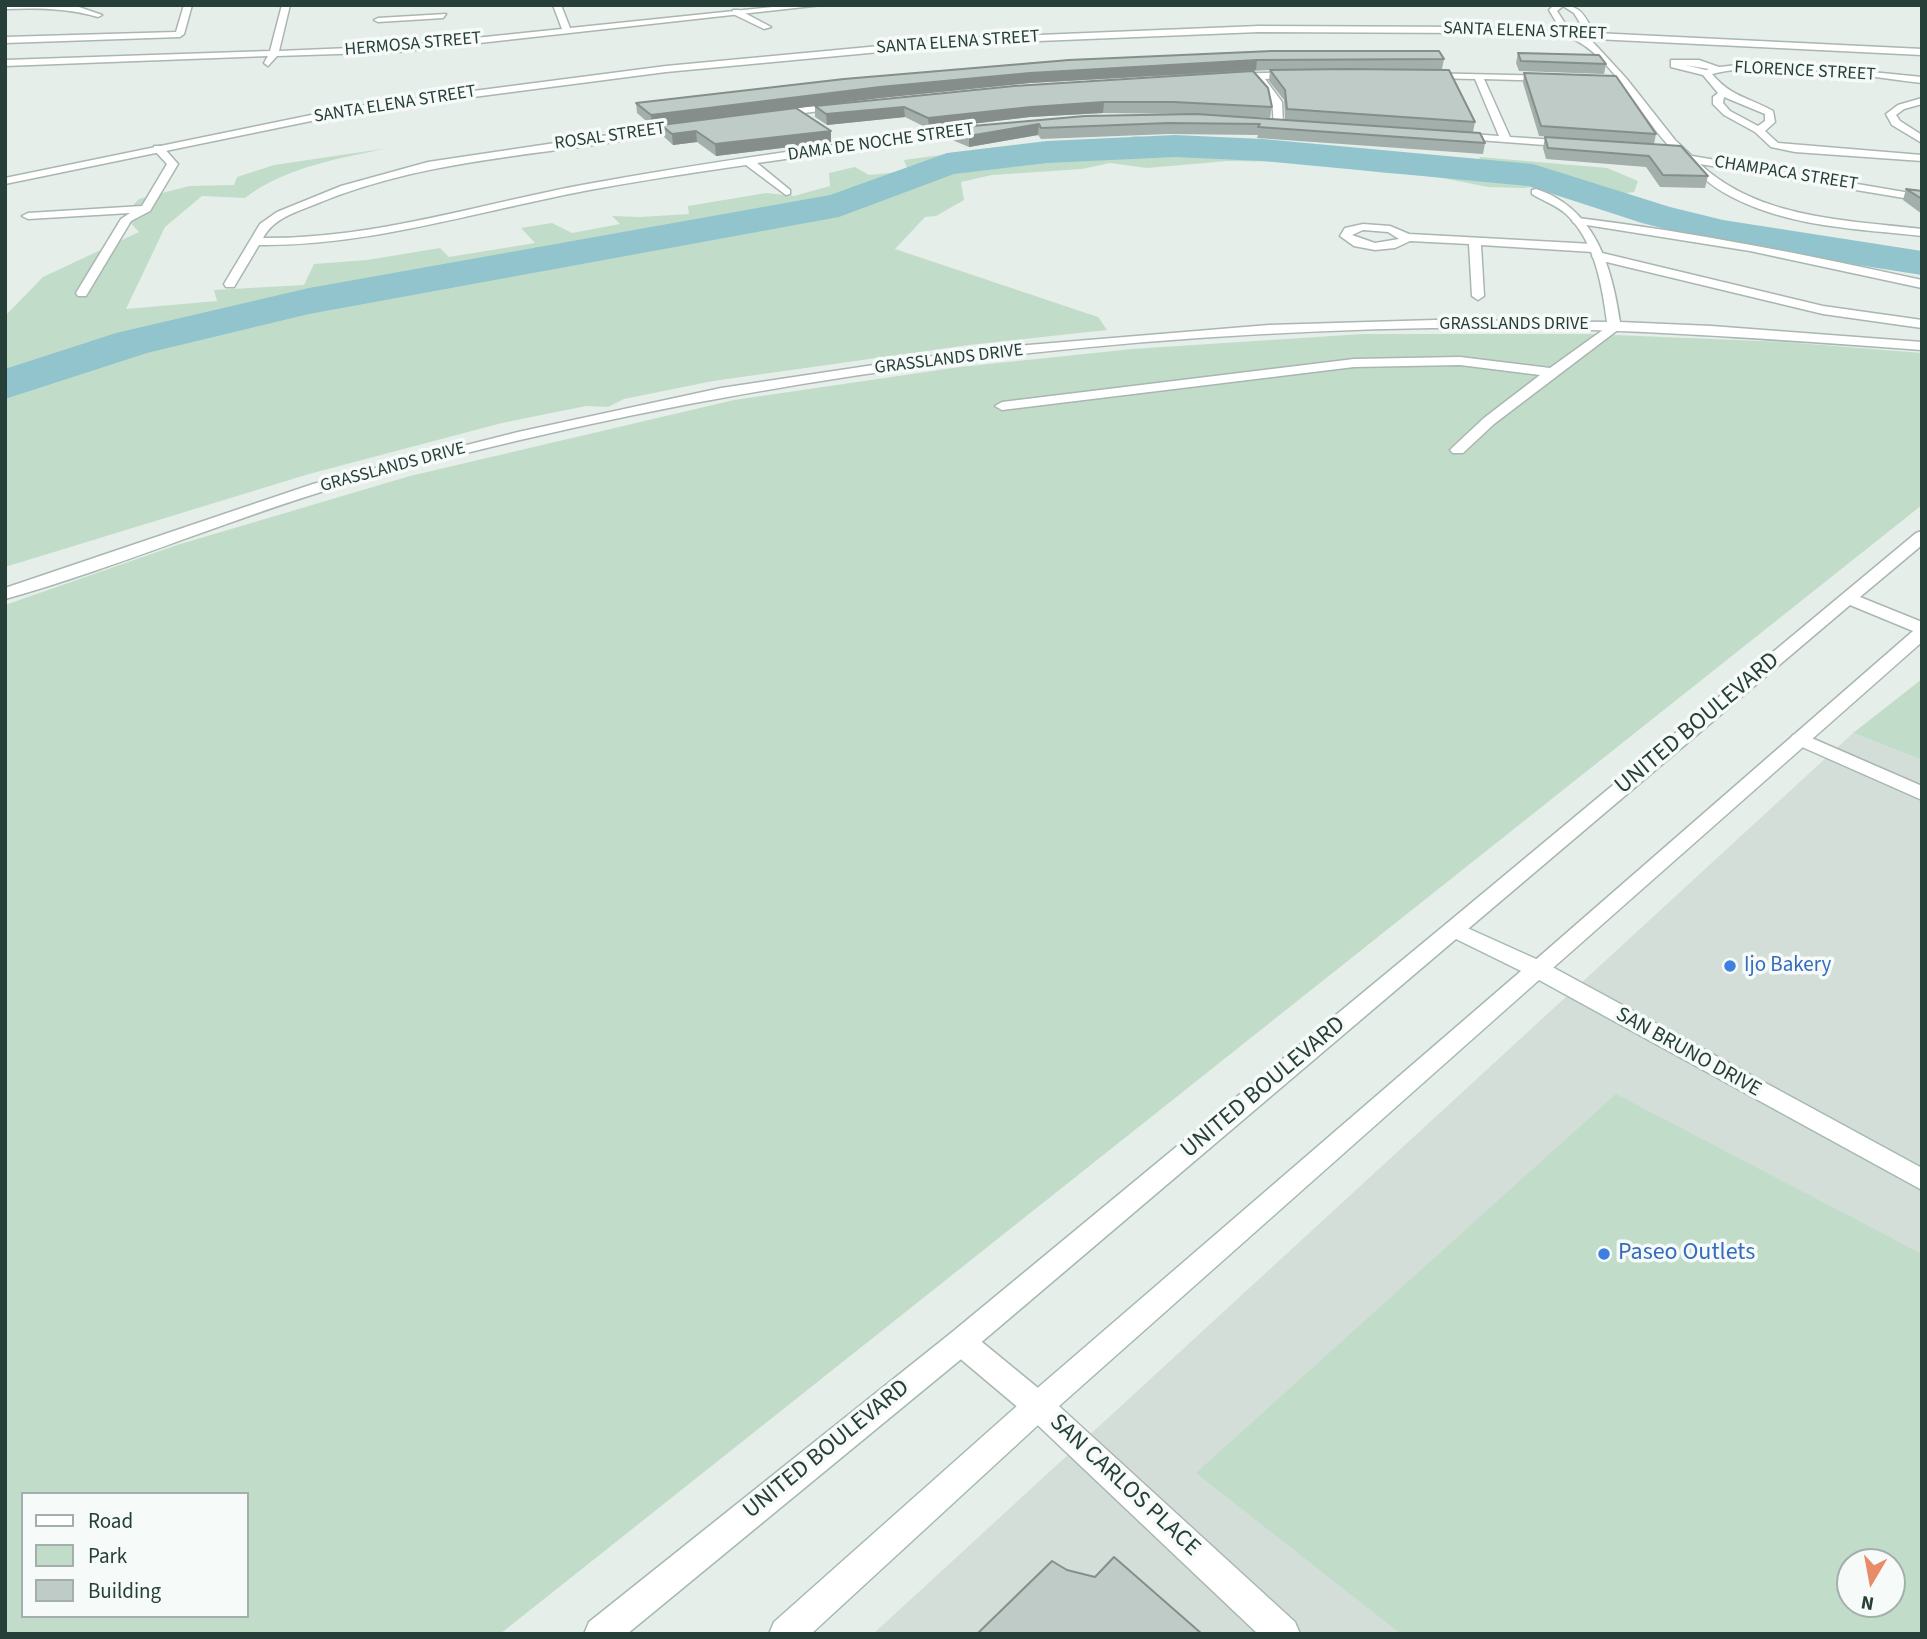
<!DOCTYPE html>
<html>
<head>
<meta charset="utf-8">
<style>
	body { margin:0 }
	#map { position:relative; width:1927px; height:1639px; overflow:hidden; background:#e6eeea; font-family:"Source Sans 3",sans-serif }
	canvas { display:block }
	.frame { position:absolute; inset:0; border:7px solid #263f39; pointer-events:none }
	.legend { position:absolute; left:21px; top:1492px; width:228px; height:126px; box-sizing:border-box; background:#f6faf8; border:2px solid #a3afac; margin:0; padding:9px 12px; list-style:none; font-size:21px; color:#263f39 }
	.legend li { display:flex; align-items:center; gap:14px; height:35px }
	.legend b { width:35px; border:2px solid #a3afac }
	.north { position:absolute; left:1836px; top:1548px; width:70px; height:70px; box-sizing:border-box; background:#f6faf8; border:2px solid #a3afac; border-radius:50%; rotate:190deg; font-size:19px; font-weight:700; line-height:28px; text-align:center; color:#263f39 }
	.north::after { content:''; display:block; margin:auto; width:24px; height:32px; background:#e88b69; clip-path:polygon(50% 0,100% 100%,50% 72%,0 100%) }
</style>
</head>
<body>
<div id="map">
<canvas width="1927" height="1639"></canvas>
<div class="frame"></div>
<ul class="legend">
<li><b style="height:9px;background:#fff"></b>Road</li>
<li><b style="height:19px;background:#c1ddc9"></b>Park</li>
<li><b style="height:19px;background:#becbc6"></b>Building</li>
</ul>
<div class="north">N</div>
</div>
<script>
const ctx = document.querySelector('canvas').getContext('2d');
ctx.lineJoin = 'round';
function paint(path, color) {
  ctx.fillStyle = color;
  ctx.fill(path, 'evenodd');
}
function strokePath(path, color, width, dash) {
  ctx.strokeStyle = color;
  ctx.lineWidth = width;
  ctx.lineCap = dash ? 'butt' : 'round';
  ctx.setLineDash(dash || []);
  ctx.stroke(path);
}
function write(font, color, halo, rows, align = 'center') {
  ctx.font = font + ' "Source Sans 3",sans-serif';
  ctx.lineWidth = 7;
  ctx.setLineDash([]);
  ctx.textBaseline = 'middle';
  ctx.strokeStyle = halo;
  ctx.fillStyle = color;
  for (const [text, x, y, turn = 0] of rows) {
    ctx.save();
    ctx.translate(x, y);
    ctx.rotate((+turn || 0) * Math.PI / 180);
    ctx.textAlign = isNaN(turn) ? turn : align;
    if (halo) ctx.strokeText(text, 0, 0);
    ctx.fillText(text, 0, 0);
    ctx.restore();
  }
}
paint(new Path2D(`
	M1853,733L1922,760V1634H873ZM1850,1562H1892V1604H1850Z`), '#d4ded9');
paint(new Path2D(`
	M1132,136L1436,156L1440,162L1477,164L1480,157L1607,168L1638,181L1634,192L1614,195L1546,185L1524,188L1488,187L1427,175L1384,173L1304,162L1228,161L1147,168L1110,163L1082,169L992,175L961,182L964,200L936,216L925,217L895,249L1098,317L1107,330L969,345L713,381L624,399L608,407L586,406L502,423L309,474L5,567V316L43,277L139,232L123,215L139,199L189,186L234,185L237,177L274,165L389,148C341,158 285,167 245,198L202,196L165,227L126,309L217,301L214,290L304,285L314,264L367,260L440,248L449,257L535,243L521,228L552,223L572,233L620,224L612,216L640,217L689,214L688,206L766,193L794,196L830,186L829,173L855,167L869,175L908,171L904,160L999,147L1004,152L1138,144Z
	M1363,334H1591L1785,342L1922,353V505L500,1634H5V605L177,545L410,476L734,400L960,367L1132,349ZM23,1494H247V1616H23Z
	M1922,679V760L1853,733Z
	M1616,1094L1922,1254V1634H1401L1196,1473ZM1892,1562V1604H1850V1562Z`), '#c1ddc9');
paint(new Path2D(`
	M1175,135L1263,139L1533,164L1670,207L1723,220L1922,251V275L1723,244L1642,223L1528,186L1263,161L1175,157L1047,163L954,174L839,217L309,314L147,353L5,399V369L116,333L309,288L830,195L947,153L1047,141Z`), '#92c4ce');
const service = new Path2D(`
	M733,10H739L771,27L764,29L733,14Z
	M154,146H162L178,164L150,211L131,221L86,296H78L76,293L121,219L130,213L28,219L22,216L28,213L142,206L167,164L154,150Z
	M1578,218C1694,232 1808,255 1922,280V288L1750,251L1574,223L1572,221Z
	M1363,224L1390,226L1409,234L1593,244L1599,248L1593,252L1481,245L1484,296L1478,300L1472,296L1469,244L1410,241L1395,248L1375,250L1354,246L1340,236L1345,228ZM1363,230L1388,232L1399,239L1375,243L1352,235Z
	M1598,252L1823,306L1922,320V328L1823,314L1594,259L1592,256Z
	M1614,322L1621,326L1619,329L1494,424L1463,453H1453L1450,450L1453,447L1484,418L1540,375L1460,365L1354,367L1002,410L995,406L1002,402L1354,359L1460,357L1550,368Z
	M1800,733L1922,786V800L1793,743L1790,739L1793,735Z
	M961,1330L971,1333L1049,1397L1295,1622L1300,1634H1258L1027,1415L951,1351L946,1342L951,1333Z`);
const minor = new Path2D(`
	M5,5H73L102,15L98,17C67,8 38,8 5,9Z
	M184,5H192L184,34L180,37L5,43V37L176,32Z
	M282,5H290L279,51L398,46L562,29L553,5H561L570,28L792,5H822L398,52L277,56L268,66L264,63L268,56L5,66V60L270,51Z
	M1554,5C1582,5 1582,12 1595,34L1590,39L1626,78L1675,140L1692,156L1922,195V201L1700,164C1759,219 1846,220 1922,229V236C1859,229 1787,227 1730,196C1707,184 1686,164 1668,145C1637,111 1609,50 1564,35L1549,10ZM1563,6L1574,13L1586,33L1584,36L1570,31L1557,11Z
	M446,14L443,18L378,22L374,20L378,18Z
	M1671,60H1699L1719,67L1748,64L1811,66L1922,77V83C1861,76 1770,59 1712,74C1731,97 1748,97 1773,111L1775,122L1765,131L1778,143L1922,155V161L1795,152L1771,147L1755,132L1724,115L1713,104V97L1718,93L1703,75L1671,67ZM1685,65L1709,69L1706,70ZM1724,97L1765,114V121L1758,126L1730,111L1723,103Z
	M1299,72L1304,75L1302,77L1265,79L1282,102L1283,124L1278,127L1273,124C1275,104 1269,93 1254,79L1229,80L1224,77L1229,74Z
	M1422,73L1554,76V80L1551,81L1484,79L1510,137L1571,141L1576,144L1571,147L1452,138V134L1456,133L1499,136L1475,79L1425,78L1420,75Z
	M1922,98V104L1904,109L1896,115L1900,121L1922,135V143L1892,125L1886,114L1898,105Z
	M841,103L844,104V108L772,117L767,114L772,111Z
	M689,123L693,124V128C565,156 439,153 316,204C296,212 274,218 263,238C373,239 476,205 582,185C713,161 845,143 977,126L982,129L977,132L757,163L790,190V194L786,195L746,165C678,175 609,185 541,200C447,220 356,246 259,245L234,287H226L224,284L260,224L277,212L341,186L428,162Z
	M1536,189C1595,208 1612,267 1620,322L1711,326L1922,342V350C1759,338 1596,326 1432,328C1126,333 819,370 520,440C454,456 385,471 321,492C215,525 112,569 5,599V588L313,484L518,432L721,388L980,349L1269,325L1435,320L1607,322C1602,285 1595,241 1566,214C1556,205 1543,201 1532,194V190Z
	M1922,531V545L1860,597L1922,622V642L1545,975L1537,977L1529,975L1525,969L1913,631L1850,605L1462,934L1454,936L1446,934L1443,929L1446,924L1916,533Z`);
const tertiary = new Path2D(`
	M1259,26L1473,27L1922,49V55L1473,33L1259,32L965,44L666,72L350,113L5,184V178L350,107L666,66L965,38Z`);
const secondary = new Path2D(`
	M1454,922L1545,963L1922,1168V1190L1539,980L1049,1415L811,1634H769L774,1622L1027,1397L1521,971L1456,939L971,1351L627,1634H584L589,1622L951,1333L1446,924Z`);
strokePath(service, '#a9b6b1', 3);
strokePath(minor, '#a9b6b1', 3);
strokePath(tertiary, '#a9b6b1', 3);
strokePath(secondary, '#a5b9b2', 3);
paint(service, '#fff');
paint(minor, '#fff');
paint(tertiary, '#fff');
paint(secondary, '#fff');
paint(new Path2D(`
	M1518,53L1606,64L1604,74L1519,71L1516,63Z
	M1444,59L1442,69L1392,70L1475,122L1473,132L1485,143L1483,154L1257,138L1258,135L1168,134L1041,139L1038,135L969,147L950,139V128L1191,114L1103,113L1030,117L929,129L905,117L827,125L815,117V106L1014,86L1272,104L1270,118L1226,116L1285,120L1284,100L1269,81L1270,70L1030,83L880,98L796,108L831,142L716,156L697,142L673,145L663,136L662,125L652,126L637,113L636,103L1069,60Z
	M1524,73L1656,134L1654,144L1539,136L1523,83Z
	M1545,137L1681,146L1708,176L1705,188L1660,187L1646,167L1546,159L1543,148Z
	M1906,189L1922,191V214L1903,200Z`), '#a3afaa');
paint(new Path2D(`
	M1257,60L1256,70L1030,83L880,98L652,126L651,115L880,87L1030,73Z
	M1104,102L1103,113L1030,117L929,129L928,118L1031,107Z
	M904,107L905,117L827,125L826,114Z
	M1039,124L1038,135L969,147V136Z
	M696,131L697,142L673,145L672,134Z
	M831,131V142L716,156L715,144Z`), '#858e8b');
const building = new Path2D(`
	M1272,51H1439L1444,59L1257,60L1030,73L880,87L651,115L636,103L844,79L1069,60Z
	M1518,53L1599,55L1606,64L1521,61Z
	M1346,69L1449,70L1475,122L1287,109L1285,90L1270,70Z
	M1253,71L1268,88L1272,107L1174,102H1104L1031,107L928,118L904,107L826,114L815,106L1014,86Z
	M1524,73L1616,76L1656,134L1541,126Z
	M796,108L831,131L715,144L696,131L672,134L661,125Z
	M1196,114L1480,133L1485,143L1258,127L1260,124L1169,123L1041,128L1039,124L969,136L950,128L1085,116Z
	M1545,137L1681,146L1708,176L1663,175L1649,156L1548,148Z
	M1906,189L1922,191V199Z
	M1114,1557L1202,1634H977L1052,1561L1067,1570L1095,1577Z`);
paint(building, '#becbc6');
strokePath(building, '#858e8b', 2);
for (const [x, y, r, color] of [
	[1730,966,7,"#3f7fe0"],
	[1604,1254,7,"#3f7fe0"]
]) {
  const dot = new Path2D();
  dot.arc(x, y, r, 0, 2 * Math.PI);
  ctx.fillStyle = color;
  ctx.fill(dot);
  strokePath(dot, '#f6faf8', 2.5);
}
write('18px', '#263f39', '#f6faf8', [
	["SANTA ELENA STREET",1525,32,2],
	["SANTA ELENA STREET",958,43,-4],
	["HERMOSA STREET",413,45,-5],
	["FLORENCE STREET",1805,72,3],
	["SANTA ELENA STREET",395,105,-9],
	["ROSAL STREET",610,137,-8],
	["DAMA DE NOCHE STREET",881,143,-8],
	["CHAMPACA STREET",1786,174,9],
	["GRASSLANDS DRIVE",1514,325],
	["GRASSLANDS DRIVE",949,360,-7],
	["GRASSLANDS DRIVE",393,468,-15]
]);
write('21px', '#366cbe', '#f6faf8', [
	["Ijo Bakery",1744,966]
], 'left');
write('21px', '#263f39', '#f6faf8', [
	["SAN BRUNO DRIVE",1688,1053,29]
]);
write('24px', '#263f39', '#f6faf8', [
	["UNITED BOULEVARD",1698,724,-40],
	["UNITED BOULEVARD",1264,1088,-40],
	["UNITED BOULEVARD",827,1450,-39],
	["SAN CARLOS PLACE",1124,1486,43]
]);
write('24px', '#366cbe', '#f6faf8', [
	["Paseo Outlets",1618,1254]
], 'left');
</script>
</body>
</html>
